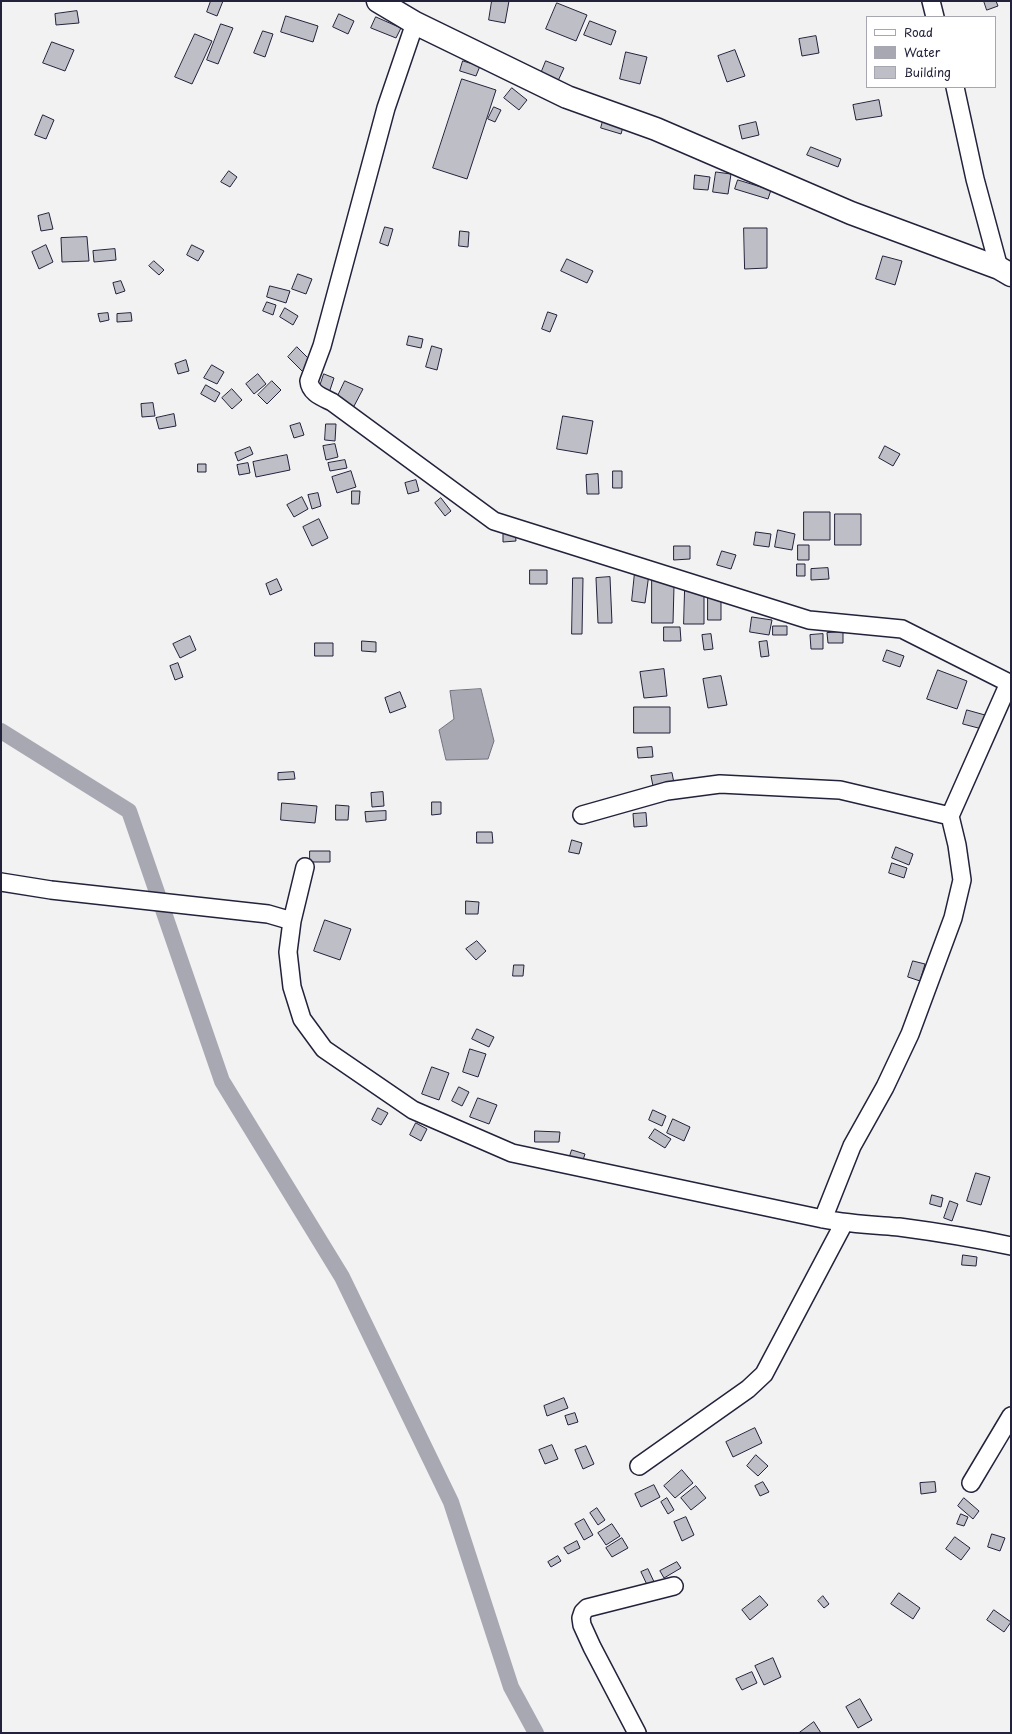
<!DOCTYPE html>
<html>
<head>
<meta charset="utf-8">
<style>
	body { margin:0 }
	#map { position:relative; width:1012px; height:1734px; overflow:hidden; background:#f2f2f3; font-family:"Playpen Sans",sans-serif }
	canvas { display:block }
	.frame { position:absolute; inset:0; border:2px solid #22223b; pointer-events:none }
	.legend { position:absolute; left:866px; top:16px; width:130px; height:72px; box-sizing:border-box; background:#fff; border:1px solid #a7a7b1; margin:0; padding:5px 7px; list-style:none; font-size:12px; color:#22223b }
	.legend li { display:flex; align-items:center; gap:8px; height:20px }
	.legend b { width:20px; border:1px solid #a7a7b1 }
</style>
</head>
<body>
<div id="map">
<canvas width="1012" height="1734"></canvas>
<div class="frame"></div>
<ul class="legend">
<li><b style="height:5px;background:#fff"></b>Road</li>
<li><b style="height:11px;background:#a8a8b2"></b>Water</li>
<li><b style="height:11px;background:#bebec6"></b>Building</li>
</ul>
</div>
<script>
const ctx = document.querySelector('canvas').getContext('2d');
ctx.lineJoin = 'round';
function paint(path, color) {
  ctx.fillStyle = color;
  ctx.fill(path, 'evenodd');
}
function strokePath(path, color, width, dash) {
  ctx.strokeStyle = color;
  ctx.lineWidth = width;
  ctx.lineCap = dash ? 'butt' : 'round';
  ctx.setLineDash(dash || []);
  ctx.stroke(path);
}
const water = new Path2D(`
	M481,689L494,741L488,759L446,760L439,730L454,719L450,691Z`);
paint(water, '#a8a8b2');
strokePath(water, '#727282', 1);
strokePath(new Path2D(`
	M1,731L129,811L222,1081L342,1277L451,1502L511,1687L536,1733`), '#a8a8b2', 16);
const building = new Path2D(`
	M211,1H223L217,16L207,12Z
	M492,1H509L505,23L489,20Z
	M984,1H996L998,6L987,10Z
	M557,3L587,15L576,41L546,29Z
	M77,11L79,23L56,25L55,14Z
	M339,14L354,21L348,34L333,27Z
	M286,16L318,26L313,42L281,32Z
	M376,17L401,28L396,38L371,28Z
	M590,21L616,31L611,45L584,35Z
	M221,24L233,28L218,64L207,60Z
	M263,31L273,34L265,57L254,53Z
	M195,34L212,41L192,84L175,77Z
	M816,36L819,53L802,56L799,39Z
	M52,42L74,50L65,71L43,63Z
	M735,50L745,76L727,82L718,56Z
	M626,52L647,57L640,84L620,79Z
	M463,61L480,66L476,76L460,71Z
	M546,61L564,68L557,83L540,76Z
	M462,79L496,90L467,179L433,168Z
	M512,88L527,100L519,110L504,98Z
	M879,100L882,116L856,120L853,105Z
	M494,107L501,110L495,122L488,119Z
	M43,115L54,120L46,139L35,135Z
	M603,121L623,127L621,134L601,128Z
	M756,122L759,135L742,139L739,126Z
	M811,147L841,159L838,167L807,155Z
	M229,171L237,177L230,187L221,182Z
	M716,172L731,174L728,194L713,192Z
	M695,175L710,177L708,190L694,189Z
	M738,180L771,190L768,199L735,189Z
	M49,213L53,229L41,231L38,216Z
	M385,227L393,229L388,246L380,243Z
	M744,228H767V268L745,269Z
	M460,231L469,232L468,247L459,246Z
	M87,237L89,261L62,262L61,238Z
	M46,245L53,262L39,269L32,252Z
	M192,245L204,251L198,261L187,255Z
	M115,249L116,260L94,262L93,251Z
	M883,256L902,261L895,285L876,279Z
	M567,259L593,271L587,283L561,271Z
	M154,261L164,270L159,275L149,266Z
	M298,274L312,279L306,294L292,289Z
	M121,281L125,291L116,294L113,283Z
	M270,286L290,291L286,303L267,297Z
	M267,302L276,305L273,315L263,311Z
	M285,308L298,316L293,325L280,317Z
	M548,312L557,315L550,332L542,329Z
	M108,313L109,320L100,322L98,314Z
	M131,313L132,321L117,322V314Z
	M409,336L423,339L421,348L407,345Z
	M432,346L442,349L437,370L426,367Z
	M297,347L313,363L303,372L288,357Z
	M186,360L189,371L178,374L175,364Z
	M212,365L224,372L217,384L204,378Z
	M258,374L266,384L254,394L246,384Z
	M324,374L334,378L328,396L318,392Z
	M272,381L281,390L267,404L258,395Z
	M345,381L363,389L353,408L336,400Z
	M206,385L220,393L215,402L201,394Z
	M232,389L242,400L232,409L222,398Z
	M153,403L155,416L142,417L141,404Z
	M174,414L176,426L159,429L156,418Z
	M563,416L593,421L587,454L557,449Z
	M300,423L304,435L294,438L290,426Z
	M326,424H336L335,441L325,440Z
	M335,444L338,457L326,460L323,446Z
	M885,446L900,454L893,466L879,458Z
	M250,447L253,454L238,461L235,453Z
	M287,455L290,470L256,477L253,462Z
	M345,460L347,468L330,471L328,463Z
	M248,463L250,473L239,475L237,465Z
	M198,464H206V472H198Z
	M351,471L356,487L337,493L332,477Z
	M613,471H622V488H613Z
	M598,474L599,494H587L586,475Z
	M416,480L419,491L408,494L405,483Z
	M352,491H360L359,504H352Z
	M318,493L321,506L312,509L308,495Z
	M302,497L308,509L294,517L287,505Z
	M441,498L451,511L445,516L435,503Z
	M804,512H830V540H804Z
	M835,514H861V545H835Z
	M319,519L328,538L312,546L303,527Z
	M778,530L795,534L792,550L775,547Z
	M515,531L516,541L503,542V532Z
	M756,532L771,534L769,547L754,545Z
	M798,545H809V560H798Z
	M674,546H690V559L674,560Z
	M722,551L736,555L731,569L717,565Z
	M797,564H805V576H797Z
	M828,568L829,579L811,580V569Z
	M530,570H547V584H530Z
	M635,572L649,574L645,603L632,601Z
	M652,576L674,586L673,623H652Z
	M610,577L612,623H598L596,578Z
	M573,578H583L582,634H572Z
	M277,579L282,590L270,595L266,584Z
	M685,589L704,590V624H684Z
	M708,596H721V620H708Z
	M752,617L772,620L769,635L750,632Z
	M773,626H787V635H773Z
	M664,627H680L681,641H664Z
	M843,632V643H828L827,633Z
	M711,634L713,649L704,650L702,635Z
	M823,634V649H811L810,635Z
	M190,636L196,650L180,658L173,644Z
	M362,641L376,642V652L362,651Z
	M767,641L769,656L761,657L759,642Z
	M315,643H333V656H315Z
	M887,650L904,656L900,667L883,661Z
	M178,663L183,677L175,680L170,666Z
	M664,669L667,696L644,698L640,672Z
	M938,670L967,681L957,709L927,699Z
	M721,676L727,705L708,708L703,679Z
	M400,692L406,707L390,713L385,698Z
	M634,707H670V733H634Z
	M967,710L985,715L982,729L963,724Z
	M652,747L653,757L638,758L637,748Z
	M294,772L295,779L278,780V773Z
	M672,773L674,783L653,786L651,776Z
	M383,792L384,806L372,807L371,793Z
	M432,802H441V814L432,815Z
	M282,803L317,806L315,823L281,820Z
	M336,805L349,806L348,820H336Z
	M386,811V820L366,822L365,812Z
	M646,813L647,826L634,827L633,814Z
	M477,832H492L493,843H477Z
	M572,840L582,843L579,854L569,852Z
	M896,847L913,854L909,865L892,858Z
	M310,851H330V862H310Z
	M892,863L907,868L904,878L889,873Z
	M466,901L479,902L478,914H466Z
	M325,920L351,929L340,960L314,951Z
	M477,941L486,951L476,960L466,949Z
	M913,961L925,964L920,981L908,977Z
	M514,965H524L523,976H513Z
	M477,1029L494,1037L489,1047L472,1039Z
	M470,1049L486,1054L478,1077L463,1072Z
	M432,1067L449,1073L439,1100L422,1094Z
	M459,1087L469,1092L462,1106L452,1101Z
	M478,1098L497,1105L489,1124L470,1117Z
	M378,1108L388,1113L381,1125L372,1120Z
	M653,1110L666,1116L662,1126L649,1120Z
	M673,1119L690,1127L684,1141L667,1133Z
	M416,1123L427,1129L421,1141L410,1135Z
	M655,1129L671,1139L665,1148L649,1138Z
	M535,1131L560,1132L559,1142H535Z
	M572,1150L585,1154L581,1166L568,1162Z
	M976,1173L990,1177L981,1205L967,1201Z
	M932,1195L943,1198L941,1207L930,1204Z
	M950,1201L958,1204L952,1221L944,1218Z
	M963,1255L977,1257L976,1266L962,1265Z
	M564,1398L568,1408L547,1416L544,1406Z
	M575,1413L578,1422L568,1425L565,1416Z
	M755,1428L762,1443L733,1457L726,1442Z
	M552,1445L558,1459L545,1464L539,1450Z
	M586,1446L594,1464L583,1469L575,1450Z
	M756,1455L768,1466L758,1476L747,1466Z
	M682,1470L693,1483L675,1498L664,1486Z
	M763,1482L769,1492L760,1496L755,1486Z
	M935,1482L936,1492L921,1494L920,1483Z
	M654,1485L660,1497L641,1507L635,1494Z
	M696,1486L706,1498L691,1510L681,1498Z
	M667,1498L674,1510L668,1514L661,1502Z
	M964,1498L979,1511L973,1519L958,1506Z
	M597,1508L605,1520L598,1525L590,1513Z
	M961,1514L968,1517L964,1526L957,1524Z
	M686,1517L694,1535L682,1541L674,1522Z
	M584,1519L593,1535L584,1540L575,1524Z
	M612,1524L620,1536L606,1545L598,1533Z
	M992,1534L1005,1538L1000,1551L988,1547Z
	M955,1537L970,1548L961,1560L946,1549Z
	M622,1538L628,1548L612,1557L606,1548Z
	M577,1541L580,1548L568,1554L564,1548Z
	M558,1556L561,1561L551,1567L548,1562Z
	M677,1562L681,1568L664,1578L660,1571Z
	M648,1569L656,1586L649,1589L641,1572Z
	M899,1593L920,1608L913,1619L891,1604Z
	M760,1596L768,1605L750,1620L742,1610Z
	M823,1596L829,1604L824,1608L818,1601Z
	M994,1610L1011,1622L1004,1632L987,1620Z
	M773,1658L781,1677L764,1685L755,1666Z
	M752,1672L757,1683L742,1690L736,1679Z
	M860,1699L872,1720L858,1728L846,1707Z
	M814,1722L821,1733H799Z`);
paint(building, '#bebec6');
strokePath(building, '#22223b', 1);
const street = new Path2D(`
	M931,1L935,17
	M415,23L386,108L322,346L309,381C310,393 322,397 332,402L494,521L809,620L902,629L1011,684
	M955,87L975,179L999,268
	M582,815L667,791L720,784L840,790L950,816L1009,683
	M305,867L292,921L288,952L292,987L302,1019L324,1049L413,1110L512,1153L823,1219C849,1224 874,1225 899,1227C937,1232 974,1238 1011,1246
	M1,882L51,890L268,914L292,921
	M823,1219L852,1146L885,1087L910,1034L953,918L962,880L957,845L950,816
	M639,1466L748,1389L764,1374L844,1223
	M971,1483L1011,1416
	M637,1733L592,1647L582,1625L581,1618L583,1612L587,1608L674,1586`);
const secondary = new Path2D(`
	M378,1L415,23L567,97L656,129L851,213L999,268L1011,275`);
strokePath(street, '#22223b', 20);
strokePath(secondary, '#22223b', 25);
strokePath(street, '#fff', 17);
strokePath(secondary, '#fff', 22);
</script>
</body>
</html>
